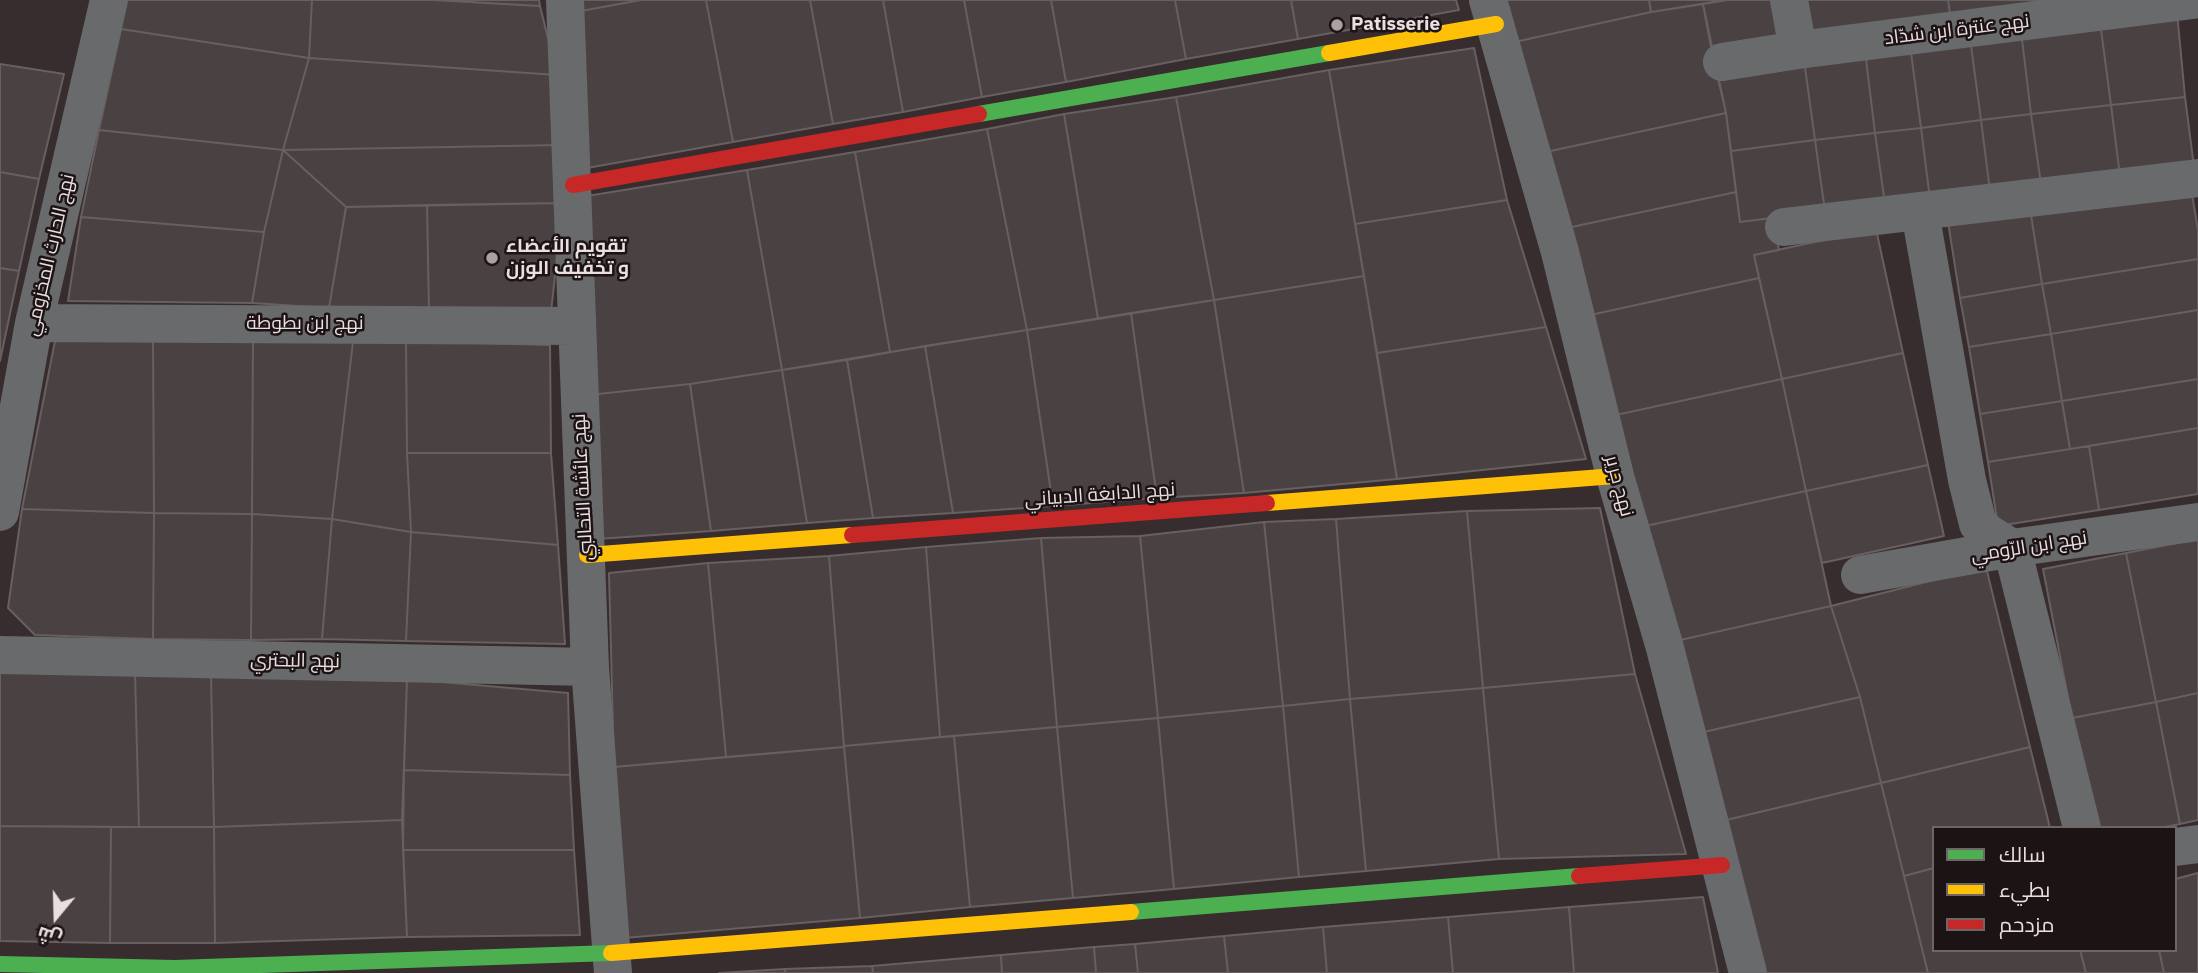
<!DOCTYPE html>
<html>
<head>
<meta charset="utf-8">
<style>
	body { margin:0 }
	#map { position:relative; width:2198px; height:973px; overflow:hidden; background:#372c2e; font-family:"IBM Plex Sans",Cairo,sans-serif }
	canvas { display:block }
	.legend { position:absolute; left:1932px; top:826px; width:245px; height:126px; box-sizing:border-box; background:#1c1315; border:2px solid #6f6466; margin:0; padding:9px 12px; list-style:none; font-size:21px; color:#ebdee0 }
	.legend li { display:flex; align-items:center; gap:14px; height:35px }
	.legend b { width:35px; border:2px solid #6f6466 }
	.north { position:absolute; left:21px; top:882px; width:70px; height:70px; -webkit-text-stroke:5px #1c1315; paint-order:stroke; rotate:199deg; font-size:19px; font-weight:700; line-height:28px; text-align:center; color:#ebdee0 }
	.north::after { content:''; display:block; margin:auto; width:24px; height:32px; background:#ebdee0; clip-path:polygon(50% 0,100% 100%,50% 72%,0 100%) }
</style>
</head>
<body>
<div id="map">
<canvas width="2198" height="973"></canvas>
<ul class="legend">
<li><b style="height:9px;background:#4caf50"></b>سالك</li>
<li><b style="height:9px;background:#ffc107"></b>بطيء</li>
<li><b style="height:9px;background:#c62828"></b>مزدحم</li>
</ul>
<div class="north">ش</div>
</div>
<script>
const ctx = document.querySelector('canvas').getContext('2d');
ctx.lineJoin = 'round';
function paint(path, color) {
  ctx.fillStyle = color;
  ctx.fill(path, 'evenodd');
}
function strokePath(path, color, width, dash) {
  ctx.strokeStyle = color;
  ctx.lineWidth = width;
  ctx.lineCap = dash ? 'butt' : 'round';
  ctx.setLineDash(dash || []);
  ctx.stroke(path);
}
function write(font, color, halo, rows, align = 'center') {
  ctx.font = font + ' "IBM Plex Sans",Cairo,sans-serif';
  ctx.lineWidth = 5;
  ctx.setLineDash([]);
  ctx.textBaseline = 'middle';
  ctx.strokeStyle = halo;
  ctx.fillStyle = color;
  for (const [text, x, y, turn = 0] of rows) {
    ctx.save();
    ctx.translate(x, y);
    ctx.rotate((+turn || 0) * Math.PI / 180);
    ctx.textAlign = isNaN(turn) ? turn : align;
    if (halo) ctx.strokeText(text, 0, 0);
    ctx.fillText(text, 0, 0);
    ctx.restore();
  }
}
const building = new Path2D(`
	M125,0H312L309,58L121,29Z
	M312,0H433L540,6L557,75L309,58Z
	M433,0H539L540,6Z
	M570,0H641L570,13Z
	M641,0H706L733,142L576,170L570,13Z
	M706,0H810L833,124L733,142Z
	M810,0H883L903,112L833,124Z
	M883,0H964L982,97L903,112Z
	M964,0H1051L1066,82L982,97Z
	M1051,0H1175L1186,59L1066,82Z
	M1175,0H1291L1298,39L1186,59Z
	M1291,0H1456L1459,10L1298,39Z
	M1496,0H1649L1651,12L1510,43Z
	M1649,0H1726L1651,12Z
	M1728,0H1781L1789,48L1713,58L1703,4Z
	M1795,0H1948L1951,21L1803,47Z
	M1948,0H2064L1951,21Z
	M1703,4L1726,113L1546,152L1510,43L1651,12Z
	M2177,12L2185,97L2111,105L2100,22Z
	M2100,22L2111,105L2031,114L2021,31Z
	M121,29L309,58L283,150L99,130Z
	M2021,31L2031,114L1981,120L1970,38Z
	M1970,38L1981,120L1921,128L1910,45Z
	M1910,45L1921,128L1875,133L1865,51Z
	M1474,48L1507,200L1355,224L1329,70Z
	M1865,51L1875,133L1815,140L1803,53Z
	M1803,53L1815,140L1731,151L1726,113L1715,66Z
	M309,58L557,75L560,145L283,150Z
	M0,64L64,74L39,179L0,172Z
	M1329,70L1364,276L1214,300L1176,97Z
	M1176,97L1214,300L1098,319L1064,114Z
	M2185,97L2194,167L2120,176L2111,105Z
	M2111,105L2120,176L2041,184L2031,114Z
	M1726,113L1736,192L1567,228L1546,152Z
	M1064,114L1098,319L1027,330L987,129Z
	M2031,114L2041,184L1990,191L1981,120Z
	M1981,120L1990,191L1930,199L1921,128Z
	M1921,128L1930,199L1885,204L1875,133Z
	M987,129L1027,330L890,352L855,152Z
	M99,130L283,150L264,232L81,217Z
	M1875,133L1885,204L1825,211L1815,140Z
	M1815,140L1825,211L1740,222L1731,151Z
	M560,145L563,203L346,207L283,150Z
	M283,150L346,207L329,308L252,303L264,232Z
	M855,152L890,352L782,370L747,170Z
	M747,170L782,370L690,384L589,395L581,197Z
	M0,172L39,179L19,271L0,268Z
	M2190,182L2198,230V259L2042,284L2030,209Z
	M1736,192L1740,222L1772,218L1779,250L1754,255L1759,278L1586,316L1567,228Z
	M1507,200L1546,327L1377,353L1355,224Z
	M563,203L551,312L429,311L427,205Z
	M427,205L429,311L329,308L346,207Z
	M2030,209L2042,284L1960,298L1948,222Z
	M81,217L264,232L252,303L68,301Z
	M1876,229L1903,353L1782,379L1754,255Z
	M2198,259V310L2051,334L2042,284Z
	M0,268L19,271L0,361Z
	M1364,276L1397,479L1244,493L1214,300Z
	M1759,278L1782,379L1616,415L1586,316Z
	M2042,284L2051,334L1969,347L1960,298Z
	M1214,300L1244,493L1157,498L1131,313Z
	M2198,310V379L2062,401L2051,334Z
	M1131,313L1157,498L1053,506L1027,330Z
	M355,325L406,341L407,453L411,532L332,519Z
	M355,325L332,519L252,514L253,338Z
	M1546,327L1586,459L1397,479L1377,353Z
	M1027,330L1053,506L953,513L925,346Z
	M2051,334L2062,401L1980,414L1969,347Z
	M253,338L252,514L154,513L153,339Z
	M153,339L154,513L22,509L55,341Z
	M406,341L550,345L551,453H407Z
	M925,346L953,513L873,518L847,360Z
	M1903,353L1928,465L1806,491L1782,379Z
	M847,360L873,518L807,523L782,370Z
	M782,370L807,523L711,531L690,384Z
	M1782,379L1806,491L1641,527L1616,415Z
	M2198,379V428L2070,449L2062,401Z
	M690,384L711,531L598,539L589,395Z
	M2062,401L2070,449L1988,462L1980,414Z
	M2198,428V494L2099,510L2089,446Z
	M2089,446L2099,510L1998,526L1988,462Z
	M407,453H551L558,545L411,532Z
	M1928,465L1944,536L1822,563L1806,491Z
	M1806,491L1831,606L1676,641L1641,527Z
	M1600,508L1635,674L1483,688L1467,511Z
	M22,509L154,513L153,639L35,635L8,608Z
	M1467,511L1483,688L1350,699L1336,519Z
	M154,513L252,514L251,640L153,639Z
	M252,514L332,519L322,639L251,640Z
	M332,519L411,532L406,641L322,639Z
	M1336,519L1350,699L1283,706L1264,522Z
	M1264,522L1283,706L1158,718L1140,536Z
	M411,532L558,545L565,644L406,641Z
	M1140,536L1158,718L1057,727L1041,538Z
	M1041,538L1057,727L940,737L926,547Z
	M2198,539V693L2156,702L2126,553Z
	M926,547L940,737L844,746L829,556Z
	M2126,553L2156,702L2072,718L2043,569Z
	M829,556L844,747L726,757L708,563Z
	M708,563L726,757L614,767L609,573Z
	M1986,567L2030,747L1881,783L1860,697L1831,606Z
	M1831,606L1860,697L1699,733L1676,641Z
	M0,673H135L139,827L0,826Z
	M135,673L211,675L214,827H139Z
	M1635,674L1686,854L1499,859L1483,688Z
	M211,675L407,679L402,820L214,827Z
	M407,679L568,693L570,775L404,770Z
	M1483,688L1499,859L1366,871L1350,699Z
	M2198,693V820L2180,824L2156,702Z
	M1860,697L1881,783L1718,822L1699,733Z
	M1350,699L1366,871L1299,877L1283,706Z
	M2156,702L2180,824L2160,828H2094L2072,718Z
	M1283,706L1299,877L1174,889L1158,718Z
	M1158,718L1174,889L1073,898L1057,727Z
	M1057,727L1073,898L970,907L954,736Z
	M954,736L970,907L860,918L844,746Z
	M844,747L860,918L624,938L614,767Z
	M2030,747L2050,828H1934V868L1904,876L1881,783Z
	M404,770L570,775L574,850H403Z
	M1881,783L1928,973H1758L1718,822Z
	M402,820L407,937L215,943L214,827Z
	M0,826L111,827L110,943L0,941Z
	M111,827H214L215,943H110Z
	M403,850H574L580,935L407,937Z
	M1934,868V950H2080L2086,973H1928L1904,876Z
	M2198,873V973H2164L2159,950H2175V879Z
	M1703,897L1718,973H1574L1569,907Z
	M1569,907L1574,973H1453L1448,917Z
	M1448,917L1453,973H1327L1323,927Z
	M1323,927L1327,973H1228L1224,936Z
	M1224,936L1228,973H1138L1135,944Z
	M1135,944L1138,973H1096L1094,947Z
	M1094,947L1096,973H1002L1001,955Z
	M2080,950H2159L2164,973H2086Z
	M1001,955L1002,973H873L872,966Z
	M872,966L873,973H785V969Z
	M785,969V973H719Z`);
paint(building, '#4a4143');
strokePath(building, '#685f60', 2);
strokePath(new Path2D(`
	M565,0L590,667L613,973
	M1488,0L1560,252L1615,476L1665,648L1748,973
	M1789,0L1798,50
	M1722,62L1798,50L2193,0
	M1920,212L1967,480L1978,524L1988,533L2012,548L2082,828
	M1784,227L2198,178
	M34,323L576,326
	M0,512L34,323L109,0
	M1860,575L2012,548L2198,522
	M0,655L590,667
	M2175,847L2198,844`), '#696a6b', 38);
strokePath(new Path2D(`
	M979,114L1329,53
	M1131,912L1579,876
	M0,964L175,968L611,953`), '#4caf50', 16);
strokePath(new Path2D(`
	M1329,53L1496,24
	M1267,503L1615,476
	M587,555L852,535
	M611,953L1131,912`), '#ffc107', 16);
strokePath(new Path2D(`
	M573,185L979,114
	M852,535L1267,503
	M1579,876L1722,865`), '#c62828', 16);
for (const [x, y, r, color] of [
	[1337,25,7,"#aca0a2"],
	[492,258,7,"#aca0a2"]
]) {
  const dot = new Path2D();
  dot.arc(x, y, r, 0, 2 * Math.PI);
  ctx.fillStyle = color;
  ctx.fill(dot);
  strokePath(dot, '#1c1315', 2.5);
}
write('bold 19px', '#ebdee0', '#1c1315', [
	["Patisserie",1351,25],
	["تقويم الأعضاء",506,247],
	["و تخفيف الوزن",506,269]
], 'left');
write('19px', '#ebdee0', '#1c1315', [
	["نهج عنترة ابن شدّاد",1957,30,-7],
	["نهج الحارث المخزومي",50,255,-77],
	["نهج ابن بطوطة",305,324],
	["نهج جرير",1619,486,75],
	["نهج عائشة التحالبي",583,487,-93],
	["نهج الدابغة الدبياني",1100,495,-4],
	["نهج ابن الرّومي",2029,547,-9],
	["نهج البحتري",295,661,1]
]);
</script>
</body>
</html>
